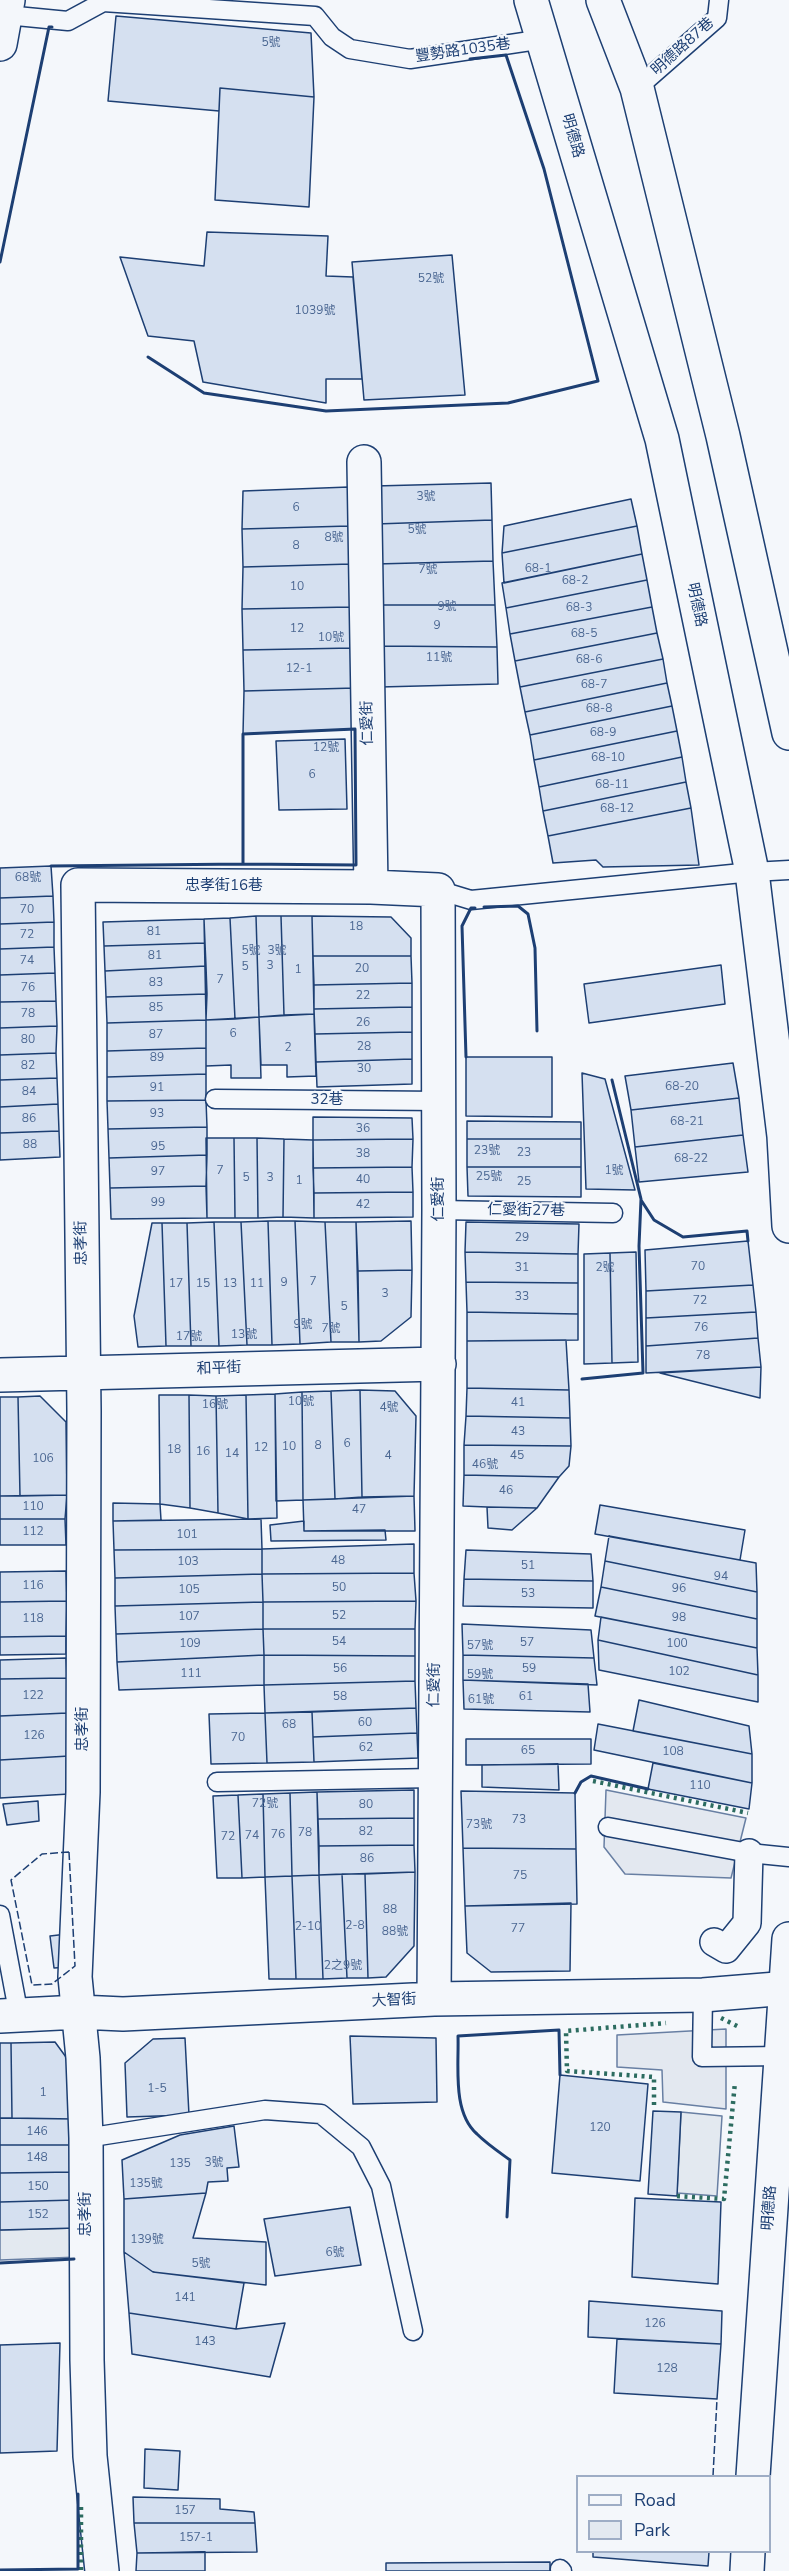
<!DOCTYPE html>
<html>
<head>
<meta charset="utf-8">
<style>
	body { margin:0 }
	#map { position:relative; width:789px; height:2571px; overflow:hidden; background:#f4f7fb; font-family:"Nunito Sans",sans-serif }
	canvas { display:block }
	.legend { position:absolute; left:576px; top:2475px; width:195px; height:78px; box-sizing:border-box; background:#f4f7fb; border:2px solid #9eadc5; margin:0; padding:8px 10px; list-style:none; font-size:18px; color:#1d3f73 }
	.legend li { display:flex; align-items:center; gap:12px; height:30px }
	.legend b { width:30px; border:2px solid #9eadc5 }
</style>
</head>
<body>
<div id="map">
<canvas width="789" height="2571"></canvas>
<ul class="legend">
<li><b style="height:8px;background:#f4f7fb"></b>Road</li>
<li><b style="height:16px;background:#e3e9f0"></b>Park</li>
</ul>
</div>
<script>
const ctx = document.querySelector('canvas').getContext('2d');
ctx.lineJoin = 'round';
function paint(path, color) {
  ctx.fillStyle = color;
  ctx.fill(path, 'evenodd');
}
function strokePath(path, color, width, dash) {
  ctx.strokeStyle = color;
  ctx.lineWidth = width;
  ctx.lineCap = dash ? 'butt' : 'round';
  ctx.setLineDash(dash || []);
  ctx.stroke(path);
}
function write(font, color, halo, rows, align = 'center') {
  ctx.font = font + ' "Nunito Sans","Noto Sans TC",sans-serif';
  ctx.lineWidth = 4.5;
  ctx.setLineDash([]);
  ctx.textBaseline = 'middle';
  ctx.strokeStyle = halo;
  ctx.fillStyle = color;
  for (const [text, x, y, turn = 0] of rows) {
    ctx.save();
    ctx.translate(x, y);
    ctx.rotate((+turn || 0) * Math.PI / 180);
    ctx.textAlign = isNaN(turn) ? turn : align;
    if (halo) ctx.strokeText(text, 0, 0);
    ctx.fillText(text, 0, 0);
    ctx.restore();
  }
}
const green = new Path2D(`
	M681,2112L722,2116L717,2196L677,2193Z
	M77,2228L79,2257L0,2260V2230Z`);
paint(green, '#e3e9f0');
strokePath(green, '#687fa3', 1.5);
const parking = new Path2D(`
	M606,1790L746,1818L731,1878L625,1874L604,1847Z
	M726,2029V2109L663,2102L662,2070L617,2067V2035Z`);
paint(parking, '#e3e8f0');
strokePath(parking, '#687fa3', 1.5);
const building = new Path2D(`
	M116,16L311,33L314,97L220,88L219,111L108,101Z
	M220,88L314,97L309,207L215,200Z
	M207,232L328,236L326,276L353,277L362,379H326V403L203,382L194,341L148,336L120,257L204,266Z
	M452,255L465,395L364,400L352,262Z
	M491,483L492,520L376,524L375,486Z
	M349,487V526L242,529L243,491Z
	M631,499L637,526L502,553L504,526Z
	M492,520L493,561L376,564V524Z
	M349,526L351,564L243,567L242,529Z
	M637,526L642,554L504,583L502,553Z
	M642,554L647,580L506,608L502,583Z
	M493,561L495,605H378L376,564Z
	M351,564V607L242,609L243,567Z
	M647,580L652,607L510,634L506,608Z
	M378,605H495L497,647L379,646Z
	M351,607L353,648L243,650L242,609Z
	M652,607L657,633L515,661L510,634Z
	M657,633L663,659L520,687L515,661Z
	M379,646L497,647L498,684L380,687Z
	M353,648L355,688L244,691L243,650Z
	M663,659L667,683L525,712L520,687Z
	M667,683L672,706L530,735L525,712Z
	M355,688V729L243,734L244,691Z
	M672,706L677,731L534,760L530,735Z
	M677,731L682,757L539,787L534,760Z
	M345,739L347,809L279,810L276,741Z
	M682,757L686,782L543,811L539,787Z
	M686,782L691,808L548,836L543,811Z
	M691,808L699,865L603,867L596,860L553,863L548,836Z
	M51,866L53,896L0,898V868Z
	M53,896L54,922L0,924V898Z
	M256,916H281L284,1015L259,1017Z
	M256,916L259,1017L235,1019L230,918Z
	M281,916H312L314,1014L284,1015Z
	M312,916L391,917L411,938V956H313Z
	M230,918L235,1019L206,1020L204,919Z
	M204,919L205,943L104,946L103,922Z
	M54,922V947L0,949V924Z
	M205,943L206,966L105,971L104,946Z
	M54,947L55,973L0,975V949Z
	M313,956H411L412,983L314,985Z
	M721,965L725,1004L589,1023L584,984Z
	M206,966L207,994L106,997L105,971Z
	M55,973L56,1001L0,1002V975Z
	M412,983V1007L314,1009V985Z
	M207,994L206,1020L107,1023L106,997Z
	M56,1001L57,1026L0,1028V1002Z
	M412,1007V1032L315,1034L314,1009Z
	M314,1014L316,1076L287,1077V1065H261L259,1017Z
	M259,1017L261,1078H231V1065L206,1066V1020Z
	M206,1020V1048L107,1051V1023Z
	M57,1026L56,1053L0,1055V1028Z
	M412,1032V1059L316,1062L315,1034Z
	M206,1048V1074L107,1077V1051Z
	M56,1053L57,1078L0,1080V1055Z
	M466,1057H552V1117L466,1116Z
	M412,1059V1084L317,1087L316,1062Z
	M733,1063L739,1098L631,1110L625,1076Z
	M582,1073L605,1079L635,1190L586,1189Z
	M206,1074V1100L107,1101V1077Z
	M57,1078L58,1104L0,1107V1080Z
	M739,1098L743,1135L635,1147L631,1110Z
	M206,1100L207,1127L108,1129L107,1101Z
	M58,1104L59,1131L0,1133V1107Z
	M313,1117L412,1118L413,1139L313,1140Z
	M467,1121L581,1122V1139H467Z
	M207,1127V1155L109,1158L108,1129Z
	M59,1131L60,1157L0,1160V1133Z
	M743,1135L748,1172L639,1182L635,1147Z
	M206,1138H234L235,1218H207Z
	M234,1138H257L258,1218H235Z
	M257,1138L284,1139L283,1217L258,1218Z
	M284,1139L313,1140L314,1218L283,1217Z
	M413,1139L412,1167L313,1168V1140Z
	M467,1139H581V1167H467Z
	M207,1155L206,1186L110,1188L109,1158Z
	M412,1167L413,1192L314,1193L313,1168Z
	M467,1167H581V1197L468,1196Z
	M206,1186L207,1218L111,1219L110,1188Z
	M413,1192V1217L314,1218V1193Z
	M268,1221L272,1345H247L241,1222Z
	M268,1221H295L300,1344L272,1345Z
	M295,1221L325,1222L331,1342L300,1344Z
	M411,1221L412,1270L358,1271L356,1222Z
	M214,1222L219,1346H191L187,1223Z
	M214,1222H241L247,1345L219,1346Z
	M325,1222H356L359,1342H331Z
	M466,1222L579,1224L578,1254L465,1252Z
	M152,1223H162L166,1346L138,1347L134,1316Z
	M162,1223H187L191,1346H166Z
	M748,1241L753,1285L646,1291L645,1250Z
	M465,1252L578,1254V1283L466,1282Z
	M636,1252L638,1362L612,1363L610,1253Z
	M610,1253L612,1363L584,1364V1254Z
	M412,1270L411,1317L381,1341L359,1342L358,1271Z
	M466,1282L578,1283V1314L467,1312Z
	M753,1285L756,1312L646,1318V1291Z
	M467,1312L578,1314V1340L467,1341Z
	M756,1312L758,1338L646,1346V1318Z
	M758,1338L761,1367L646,1373V1346Z
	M566,1340L569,1390L467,1388V1341Z
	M761,1367L760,1398L660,1373Z
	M467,1388L569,1390L570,1418L466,1416Z
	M360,1390L362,1497L335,1499L331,1391Z
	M360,1390L395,1391L416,1416L414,1496L362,1497Z
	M331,1391L335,1499L303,1500L302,1392Z
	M302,1392L303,1500L276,1501L275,1394Z
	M275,1394L277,1518L248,1519L246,1395Z
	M159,1395H189L190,1508L160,1504Z
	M189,1395L216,1396L218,1513L190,1508Z
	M246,1395L248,1519L218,1513L216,1396Z
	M40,1396L66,1422L67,1495L20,1496L18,1397Z
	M0,1397H18L20,1496H0Z
	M466,1416L570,1418L571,1446L464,1445Z
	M464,1445L571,1446L569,1466L559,1477L464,1475Z
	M464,1475L559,1477L537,1508L487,1507L463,1506Z
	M67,1495L65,1519H0V1496Z
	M414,1496L415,1531H304L303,1500Z
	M113,1503L160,1504L161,1520L113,1521Z
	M600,1505L745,1530L740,1560L595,1534Z
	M487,1507L537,1508L512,1530L488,1528Z
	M0,1519H65L66,1545H0Z
	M261,1519L262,1549L114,1550L113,1521Z
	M304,1521V1531L385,1530L386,1540L271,1541L270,1525Z
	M609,1536L756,1563L757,1592L605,1561Z
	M414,1544V1573L262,1574V1549Z
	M262,1549V1574L115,1578L114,1550Z
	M466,1550L591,1554L593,1581L464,1579Z
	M605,1561L757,1592V1619L601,1587Z
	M66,1571L67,1601L0,1602V1572Z
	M414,1573L416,1601L263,1602L262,1574Z
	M262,1574L263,1602L115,1606V1578Z
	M464,1579L593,1581V1608L463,1606Z
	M601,1587L757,1619V1648L595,1616Z
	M67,1601L66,1636L0,1637V1602Z
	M416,1601L415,1629H263V1602Z
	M263,1602V1629L116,1634L115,1606Z
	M601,1617L757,1648L758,1675L598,1640Z
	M462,1624L591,1630L594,1658L463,1655Z
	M263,1629L264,1655L117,1662L116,1634Z
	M263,1629H415V1656L264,1655Z
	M66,1636V1654L0,1655V1637Z
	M598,1640L758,1675V1702L599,1670Z
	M264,1655V1685L119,1690L117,1662Z
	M264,1655L415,1656V1681L264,1685Z
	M463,1655L594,1658L597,1685L463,1680Z
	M66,1658L67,1678L0,1679V1660Z
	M67,1678V1713L0,1716V1679Z
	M463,1680L588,1684L590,1712L464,1709Z
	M415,1681L416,1708L265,1713L264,1685Z
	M639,1700L749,1726L752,1754L633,1731Z
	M416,1708L417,1733L313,1737L312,1712Z
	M312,1712L314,1762L267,1763L265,1713Z
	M67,1713L69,1756L0,1760V1716Z
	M265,1713L267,1763L211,1764L209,1714Z
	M598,1724L752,1754V1783L594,1750Z
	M417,1733L418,1758L314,1762L313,1737Z
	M466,1739H591V1764L466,1765Z
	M69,1756V1794L0,1798V1760Z
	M653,1763L752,1783L749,1809L648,1789Z
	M558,1764L559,1790L482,1787V1765Z
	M414,1790V1818L318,1819L317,1792Z
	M461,1791L575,1793L576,1849L463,1848Z
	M317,1792L319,1875L292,1876L290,1793Z
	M290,1793L292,1876L265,1877L263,1794Z
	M263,1794L265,1877L242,1878L238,1795Z
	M238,1795L242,1878H217L213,1796Z
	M38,1801L39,1821L7,1825L3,1804Z
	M414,1818V1845L319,1846L318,1819Z
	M414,1845L415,1872L319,1875V1846Z
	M463,1848L576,1849L577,1904L465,1906Z
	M415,1872L414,1946L386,1977L368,1978L365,1874Z
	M342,1874H365L368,1978H347Z
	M342,1874L347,1978L323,1979L319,1875Z
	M319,1875L323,1979H296L292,1876Z
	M292,1876L296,1979H269L265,1877Z
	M571,1903L570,1971L491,1972L467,1953L465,1906Z
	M67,1934L70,1967L54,1968L50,1936Z
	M350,2036L436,2038L437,2102L353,2104Z
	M185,2038L189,2115L127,2117L125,2063L153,2039Z
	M55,2042L74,2068V2119L12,2118L11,2043Z
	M0,2043H11L12,2118H0Z
	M560,2075L648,2084L640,2181L552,2173Z
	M653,2111L681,2112L677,2196L648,2194Z
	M0,2118L74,2119L75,2145H0Z
	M234,2126L239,2167L227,2168L228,2181L208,2182L206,2193L124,2199L122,2160L180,2135Z
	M0,2145H75V2172L0,2173Z
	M75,2172V2200L0,2202V2173Z
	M206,2193L193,2238L266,2242V2285L153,2272L124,2252V2199Z
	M635,2198L721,2202L718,2284L632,2277Z
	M75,2200L77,2228L0,2230V2202Z
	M350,2207L361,2265L275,2276L264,2219Z
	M124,2252L153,2272L244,2283L236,2329L129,2313Z
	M589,2301L722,2311L721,2344L588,2337Z
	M129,2313L236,2329L285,2323L270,2377L132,2354Z
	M617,2339L721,2344L717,2399L614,2393Z
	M60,2343L57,2451L0,2453V2345Z
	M145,2449L180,2451L178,2490L144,2488Z
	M133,2497L220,2499V2509L254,2512L255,2523H134Z
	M134,2523H255L257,2552L137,2553Z
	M205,2552V2571H136L137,2553Z
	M593,2552H709L708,2566L593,2557Z
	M550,2562V2571H386V2563Z`);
paint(building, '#d5e0f0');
strokePath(building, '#1d3f73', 1.5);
const service = new Path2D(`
	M6,15L68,21L103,2L315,16L332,37L350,49L410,59L544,39
	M637,88L717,18L719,0
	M438,890L471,900L752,872L789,870
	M215,1099L440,1101
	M439,1210L613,1213
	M217,1782L434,1778
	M608,1827L749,1853L789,1857
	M0,1915L19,2016
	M703,1995L702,2057L782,2056
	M86,2138L265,2110L321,2114L361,2147L381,2186L413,2331
	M560,2569L562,2571`);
const pedestrian = new Path2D(`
	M714,1942L726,1949L747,1923L749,1853`);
const minor = new Path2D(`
	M364,462L371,887L438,890L439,1210L434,1999
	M0,1375L439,1364
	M0,2016L79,2012L123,2014L434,1999L703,1995L789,1988
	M102,2571L90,2456L87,2360L86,2138L83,2058L75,1977L83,1792L84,1411L78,885L371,887`);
const tertiary = new Path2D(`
	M0,44L8,0`);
const primary = new Path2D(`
	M531,0L662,439L752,872L784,1136L789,1226
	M603,0L637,88L723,436L789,733
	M753,2476L789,1939
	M747,2571L748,2552`);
strokePath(service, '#1d3f73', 21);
strokePath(pedestrian, '#1d3f73', 30);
strokePath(minor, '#1d3f73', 36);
strokePath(tertiary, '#1d3f73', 36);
strokePath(primary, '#1d3f73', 36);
strokePath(service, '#f4f7fb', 18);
strokePath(pedestrian, '#f4f7fb', 27);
strokePath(minor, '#f4f7fb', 33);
strokePath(tertiary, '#f4f7fb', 33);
strokePath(primary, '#f4f7fb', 33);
strokePath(new Path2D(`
	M593,1781L748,1813
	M721,2018L739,2027
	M654,2105V2077L567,2071L566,2031L666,2023
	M677,2196L724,2199L735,2082
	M81,2507V2571`), '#2c6c60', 4.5, [3, 4.5]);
strokePath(new Path2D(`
	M69,1852L75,1966L52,1984L32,1985L11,1880L42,1854Z
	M713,2476L717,2399`), '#1d3f73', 1.5, [8, 3]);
strokePath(new Path2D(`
	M0,262L49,27H52
	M148,357L204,393L326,411L508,403L598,381L544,169L506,55L470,59
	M355,729L356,865L243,864V734Z
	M51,866L243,864
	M484,907L518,906L528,914L535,948L537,1031
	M466,1057L462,926L471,908H475
	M641,1200L654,1220L683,1237L747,1231L748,1241
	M582,1379L643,1373L639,1246L641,1199L612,1080
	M575,1793L581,1782L591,1776L648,1789
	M507,2217L510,2160C499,2152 487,2144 477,2134C452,2112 459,2066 458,2036L559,2030L560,2075
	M0,2263L74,2259
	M0,2570L78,2569V2494`), '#1d3f73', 3);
write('12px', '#4b6792', null, [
	["5號",271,43],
	["52號",431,279],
	["1039號",315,311],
	["3號",426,497],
	["6",296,508],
	["5號",417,530],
	["8號",334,538],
	["8",296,546],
	["68-1",538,569],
	["7號",428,570],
	["68-2",575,581],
	["10",297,587],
	["9號",447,607],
	["68-3",579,608],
	["9",437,626],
	["12",297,629],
	["68-5",584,634],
	["10號",331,638],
	["11號",439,658],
	["68-6",589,660],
	["12-1",299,669],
	["68-7",594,685],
	["68-8",599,709],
	["68-9",603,733],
	["12號",326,748],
	["68-10",608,758],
	["6",312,775],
	["68-11",612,785],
	["68-12",617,809],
	["68號",28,878],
	["70",27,910],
	["18",356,927],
	["81",154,932],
	["72",27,935],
	["5號",251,951],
	["3號",277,951],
	["81",155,956],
	["74",27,961],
	["3",270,966],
	["5",245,967],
	["20",362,969],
	["1",298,970],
	["7",220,980],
	["83",156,983],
	["76",28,988],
	["22",363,996],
	["85",156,1008],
	["78",28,1014],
	["26",363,1023],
	["6",233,1034],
	["87",156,1035],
	["80",28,1040],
	["28",364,1047],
	["2",288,1048],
	["89",157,1058],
	["82",28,1066],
	["30",364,1069],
	["68-20",682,1087],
	["91",157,1088],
	["84",29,1092],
	["93",157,1114],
	["86",29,1119],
	["68-21",687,1122],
	["36",363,1129],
	["88",30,1145],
	["95",158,1147],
	["23號",487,1151],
	["23",524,1153],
	["38",363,1154],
	["68-22",691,1159],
	["7",220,1171],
	["1號",614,1171],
	["97",158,1172],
	["25號",489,1177],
	["5",246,1178],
	["3",270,1178],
	["40",363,1180],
	["1",299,1181],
	["25",524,1182],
	["99",158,1203],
	["42",363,1205],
	["29",522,1238],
	["70",698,1267],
	["31",522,1268],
	["2號",605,1268],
	["7",313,1282],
	["9",284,1283],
	["17",176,1284],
	["15",203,1284],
	["13",230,1284],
	["11",257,1284],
	["3",385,1294],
	["33",522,1297],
	["72",700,1301],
	["5",344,1307],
	["9號",303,1325],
	["76",701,1328],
	["7號",331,1329],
	["13號",244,1335],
	["17號",189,1337],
	["78",703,1356],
	["10號",301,1402],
	["41",518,1403],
	["16號",215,1405],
	["4號",389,1408],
	["43",518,1432],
	["6",347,1444],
	["8",318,1446],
	["10",289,1447],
	["12",261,1448],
	["18",174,1450],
	["16",203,1452],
	["14",232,1454],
	["4",388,1456],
	["45",517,1456],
	["106",43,1459],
	["46號",485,1465],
	["46",506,1491],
	["110",33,1507],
	["47",359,1510],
	["112",33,1532],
	["101",187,1535],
	["48",338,1561],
	["103",188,1562],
	["51",528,1566],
	["94",721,1577],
	["116",33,1586],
	["50",339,1588],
	["96",679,1589],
	["105",189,1590],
	["53",528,1594],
	["52",339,1616],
	["107",189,1617],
	["98",679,1618],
	["118",33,1619],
	["54",339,1642],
	["57",527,1643],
	["109",190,1644],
	["100",677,1644],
	["57號",480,1646],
	["56",340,1669],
	["59",529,1669],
	["102",679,1672],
	["111",191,1674],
	["59號",480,1675],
	["122",33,1696],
	["58",340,1697],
	["61",526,1697],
	["61號",481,1700],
	["60",365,1723],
	["68",289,1725],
	["126",34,1736],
	["70",238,1738],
	["62",366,1748],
	["65",528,1751],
	["108",673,1752],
	["110",700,1786],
	["72號",265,1804],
	["80",366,1805],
	["73",519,1820],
	["73號",479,1825],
	["82",366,1832],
	["78",305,1833],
	["76",278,1835],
	["74",252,1836],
	["72",228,1837],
	["86",367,1859],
	["75",520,1876],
	["88",390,1910],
	["2-8",355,1926],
	["2-10",308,1927],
	["77",518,1929],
	["88號",395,1932],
	["2之9號",343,1966],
	["1-5",157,2089],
	["1",43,2093],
	["120",600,2128],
	["146",37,2132],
	["148",37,2158],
	["3號",214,2163],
	["135",180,2164],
	["135號",146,2184],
	["150",38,2187],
	["152",38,2215],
	["139號",147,2240],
	["6號",335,2253],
	["5號",201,2264],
	["141",185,2298],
	["126",655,2324],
	["143",205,2342],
	["128",667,2369],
	["157",185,2511],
	["157-1",196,2538]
]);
write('15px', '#1d3f73', '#f4f7fb', [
	["明德路87巷",683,47,-42],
	["豐勢路1035巷",463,51,-8],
	["明德路",572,136,74],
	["明德路",696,605,78],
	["仁愛街",368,723,-91],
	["忠孝街16巷",224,886],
	["32巷",327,1100],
	["仁愛街",439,1199,-90],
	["仁愛街27巷",526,1211,1],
	["忠孝街",82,1243,-91],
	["和平街",219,1369,-2],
	["仁愛街",435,1685,-89],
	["忠孝街",83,1729,-90],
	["大智街",394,2001,-3],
	["明德路",770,2208,-86],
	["忠孝街",86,2214,-90]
]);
</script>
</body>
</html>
